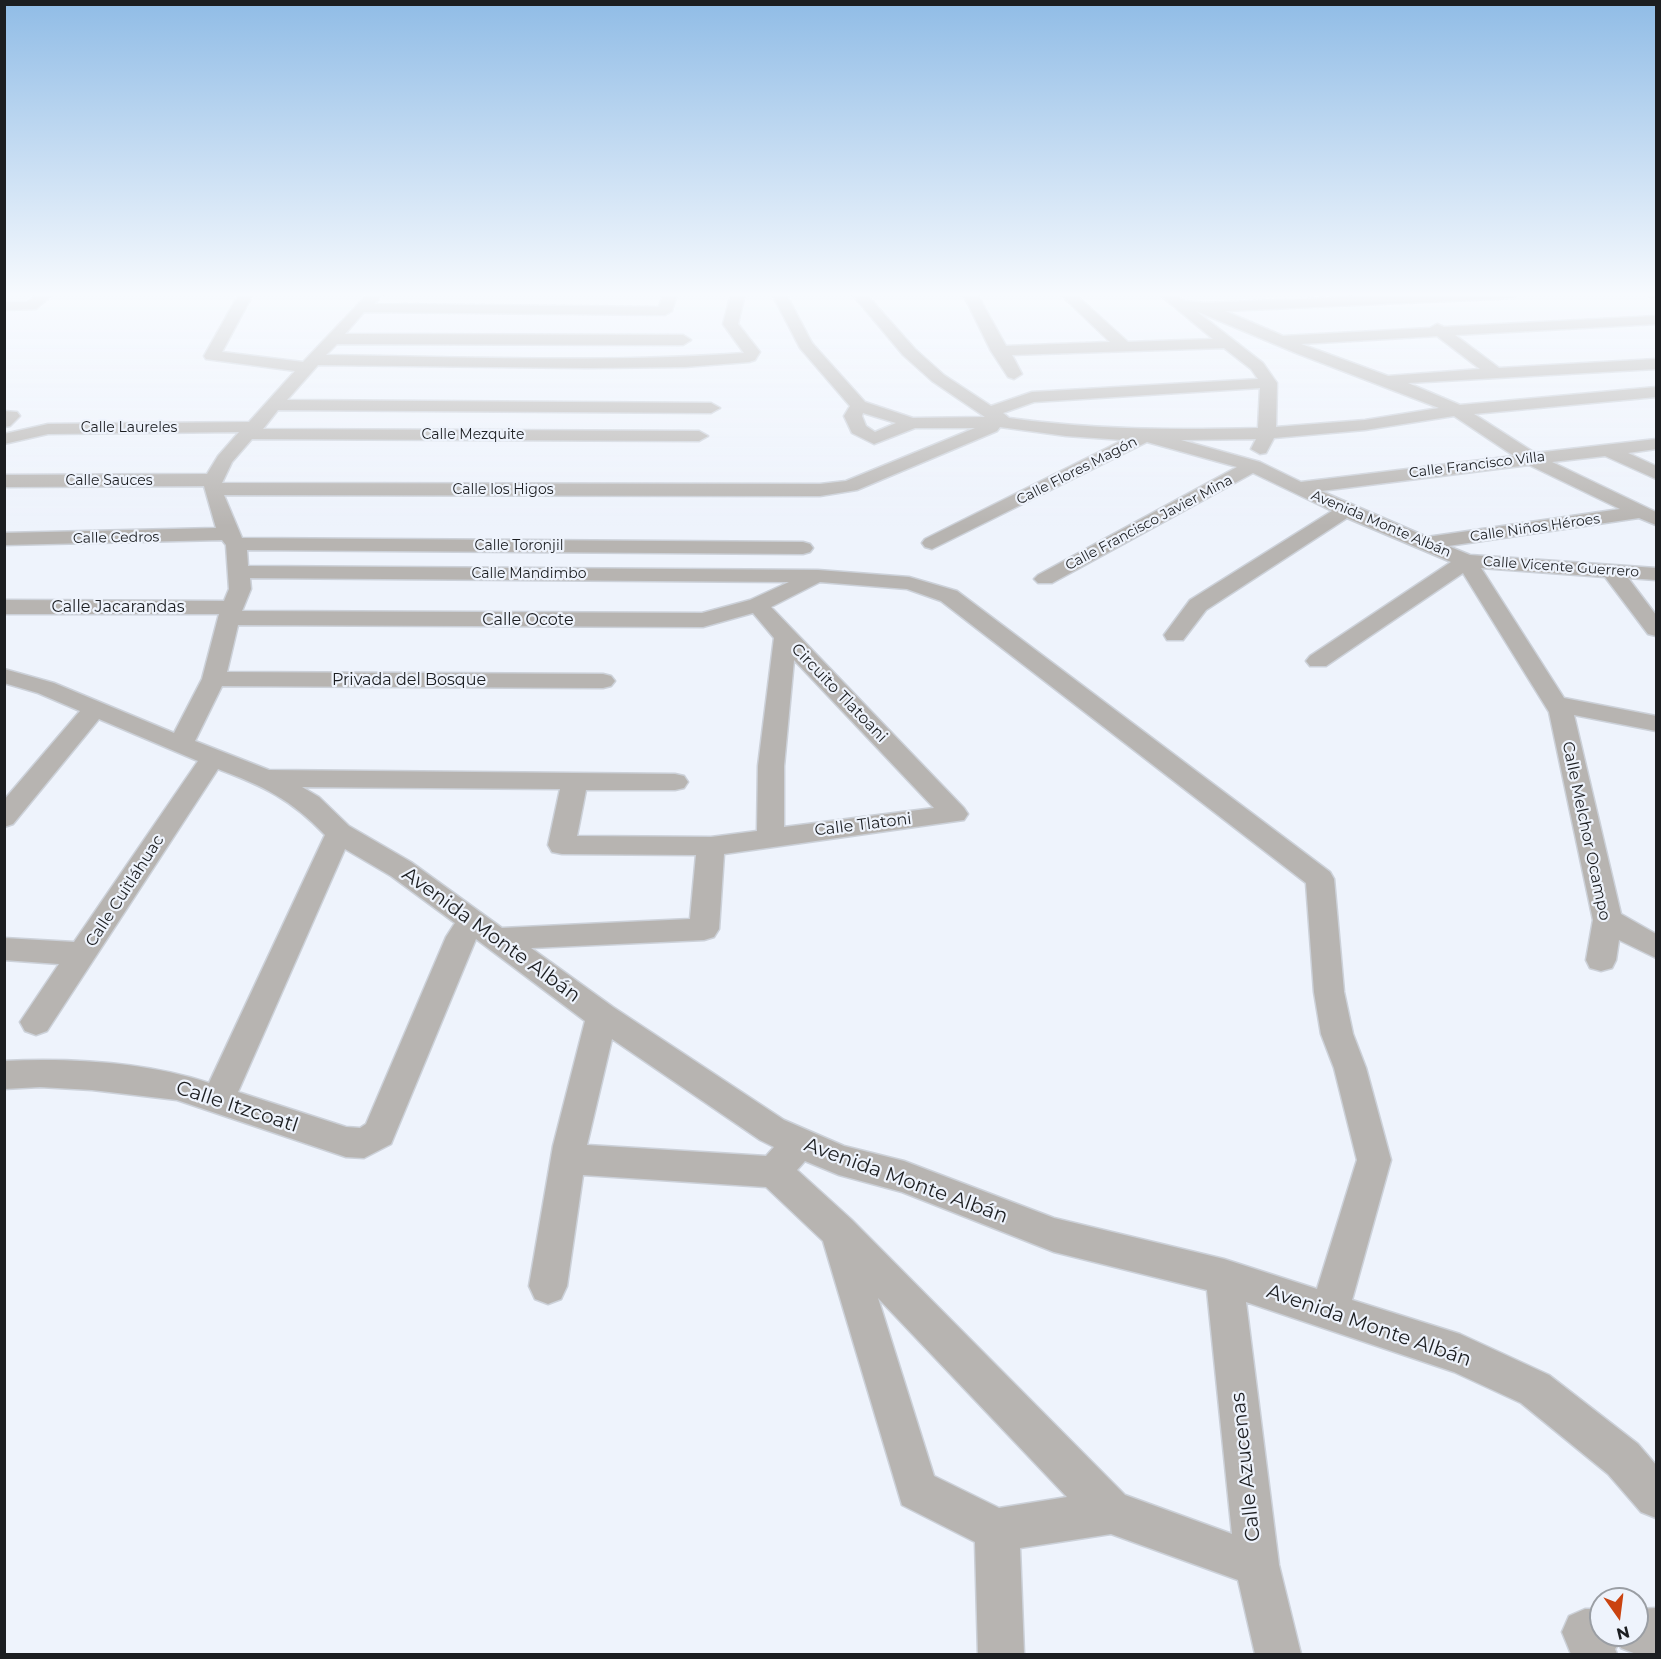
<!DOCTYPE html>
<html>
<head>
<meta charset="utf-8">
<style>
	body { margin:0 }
	#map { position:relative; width:1661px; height:1659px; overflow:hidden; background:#eef3fc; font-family:Montserrat,sans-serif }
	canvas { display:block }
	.frame { position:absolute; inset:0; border:6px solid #1c1e21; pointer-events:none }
	.north { position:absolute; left:1589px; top:1587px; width:60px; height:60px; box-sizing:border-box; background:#eef3fc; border:2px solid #9a9ea4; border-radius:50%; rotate:166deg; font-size:16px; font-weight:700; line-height:24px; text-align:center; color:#1c1e21 }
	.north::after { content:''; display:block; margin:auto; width:21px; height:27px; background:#ca4310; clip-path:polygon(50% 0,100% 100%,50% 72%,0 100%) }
</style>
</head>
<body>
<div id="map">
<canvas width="1661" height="1659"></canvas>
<div class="frame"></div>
<div class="north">N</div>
</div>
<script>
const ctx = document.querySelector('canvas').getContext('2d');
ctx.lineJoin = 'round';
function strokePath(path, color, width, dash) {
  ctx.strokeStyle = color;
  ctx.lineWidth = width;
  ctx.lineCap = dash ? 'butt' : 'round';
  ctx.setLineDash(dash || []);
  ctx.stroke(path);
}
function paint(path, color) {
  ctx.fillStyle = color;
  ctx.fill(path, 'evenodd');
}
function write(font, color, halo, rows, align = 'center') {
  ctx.font = font + ' Montserrat,sans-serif';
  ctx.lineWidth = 4.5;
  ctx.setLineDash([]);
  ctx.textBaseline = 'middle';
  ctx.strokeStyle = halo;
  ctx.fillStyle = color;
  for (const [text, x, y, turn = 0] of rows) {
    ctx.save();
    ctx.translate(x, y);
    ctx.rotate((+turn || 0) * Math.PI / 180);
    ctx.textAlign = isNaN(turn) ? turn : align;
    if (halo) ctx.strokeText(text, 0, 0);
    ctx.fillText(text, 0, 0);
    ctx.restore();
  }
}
const street = new Path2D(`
	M38,294H53L36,309L4,310V302H27Z
	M239,294H253L222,352L303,362L368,294H383L374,304L659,307L663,294H677L672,311L665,315L364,312L345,334L683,335L691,340L683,345L337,344L326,355C465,357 605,363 744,353L723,324L731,294H745L738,324L760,352L755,360L749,362L685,367L587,368L318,365L287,400L711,403L720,408L711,413L278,410L263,429L699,431L708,436L699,441L252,439L232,462L222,483L820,484L846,481L975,428H915L874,444L852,433L844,416L850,406L800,348L772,294H786L812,343L865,402L913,418L985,417L932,381L903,355L852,294H866L915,349L944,375L991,406L1032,392L1258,379L1251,369L1224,348L1012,355L1022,374L1014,379L1008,377L991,351L963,294H977L1006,346L1110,342L1060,294H1075L1128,342L1213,339L1159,294H1175L1184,301L1205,303L1419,294H1520L1513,298L1225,311L1283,336L1430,328L1437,324L1444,327L1656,316V324L1455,335L1499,368L1656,359V369L1408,383L1460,405L1656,387V397L1474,414L1535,453L1656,439V449L1628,453L1656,466V479L1605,456L1552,462L1656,512V525L1639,518L1448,546L1470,555L1656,568V580L1628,578L1656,615V636L1648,634L1605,577L1481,568L1564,698L1656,716V731L1574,715L1621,914L1656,934V958L1619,940L1616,960L1612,968L1601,971L1590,968L1586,960L1593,920L1549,712L1463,573L1326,666H1310L1306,661L1310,656L1451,562L1347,518L1206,610L1183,640H1167L1164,635L1190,600L1332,511L1253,473L1052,583H1038L1034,579L1038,575L1237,467L1147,442L932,549L925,547L922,543L925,539L1123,440L1066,436L1000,427L997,431L857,490L820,496L224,495L242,538L803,542L810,544L813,548L810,552L803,554L247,550L248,566L818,570L909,577L957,591L1330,872L1334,879L1344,992L1353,1034L1366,1068L1391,1160L1352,1300L1460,1334L1549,1375L1638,1444L1656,1465V1518L1641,1512L1608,1474L1521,1403L1454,1372L1246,1302L1279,1565L1301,1654H1255L1238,1580L1111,1534L1020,1548L1024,1654H978L975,1542L902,1505L823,1241L766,1187L583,1175L567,1286L561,1299L548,1304L535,1299L529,1286L553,1146L585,1021L476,939L391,1144L364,1158L346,1157L177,1100L92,1090L40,1087L4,1089V1061C72,1058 145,1062 209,1083L325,835C291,799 263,786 218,769L47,1031L36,1035L25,1031L20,1022L59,964L4,960V938L74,942L198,761L99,719L13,824L4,827V800L80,711L38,693L4,683V669L54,683L174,733L202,679L219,614H4V600L224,601L229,589L226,545L222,540L4,545V533L216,528L204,486L4,487V475L207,474L218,456L239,432L48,434L4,444V434L48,424L249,422L295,371L206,359L204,356ZM1196,311L1296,353L1439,408L1365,420L1276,427L1277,383L1263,363ZM1437,336L1480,369L1388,376L1301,344ZM1260,388L1258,428C1171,430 1096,430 1009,418L1003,413L1034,402ZM863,413L896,423L875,432L866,426L862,416ZM1454,416L1514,456L1301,482L1260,462L1181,440L1256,439L1251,449L1260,454L1266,453L1274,438L1365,430ZM1529,465L1620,509L1427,537L1321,491ZM250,578L789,582L750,600L702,613L242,611L251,589ZM820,582L907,589L941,601L1306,883L1314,992L1321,1034L1334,1068L1357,1160L1317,1289L1224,1259L1054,1218L904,1161L844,1146L784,1120L613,1007L531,948L704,940L714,937L719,929L724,854L964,820L968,814L964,808L771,607ZM753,613L774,638L758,766L757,831L711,837L577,836L586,790H675L684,788L688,782L684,776L675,774L269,770L195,741L222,686L603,688L611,686L615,681L611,676L603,674L227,672L238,625L703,627ZM794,660L934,808L784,827V766ZM302,787L560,789L548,845L552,852L562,854L696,855L690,919L502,928L411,862L349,826L319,797ZM345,849L391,876L455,923L446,937L366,1124L360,1128L346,1127L238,1092ZM612,1039L760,1140L774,1147L766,1156L587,1145ZM805,1161L839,1175L902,1192L1054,1252L1207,1290L1232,1534L1125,1495L852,1220L797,1170ZM878,1298L1067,1497L999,1508L934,1476Z
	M1647,294H1656V298L1649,297Z
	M4,411L17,412L20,416L10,426L4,427Z
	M1656,1608V1654H1636L1621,1648L1619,1644L1615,1649L1617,1654H1571L1562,1632L1569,1616L1585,1609H1601V1635H1637V1609Z`);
strokePath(street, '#ccd1d9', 3);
paint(street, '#b7b4b1');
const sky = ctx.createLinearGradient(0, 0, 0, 526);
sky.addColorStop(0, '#90bce6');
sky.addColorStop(0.56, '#f7fafe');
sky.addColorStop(1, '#f7fafe00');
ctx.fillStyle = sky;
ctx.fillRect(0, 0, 1661, 526);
write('14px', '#1c1e21', '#eef3fc', [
	["Calle Laureles",129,428],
	["Calle Mezquite",473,435],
	["Calle Francisco Villa",1477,465,-7],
	["Calle Flores Magón",1077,471,-27],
	["Calle Sauces",109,481],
	["Calle los Higos",503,490],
	["Calle Francisco Javier Mina",1149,523,-28],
	["Avenida Monte Albán",1381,524,23],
	["Calle Niños Héroes",1535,528,-8],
	["Calle Cedros",116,538,-1],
	["Calle Toronjil",519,546],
	["Calle Vicente Guerrero",1561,567,4],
	["Calle Mandimbo",529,574]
]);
write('16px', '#1c1e21', '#eef3fc', [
	["Calle Jacarandas",118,607],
	["Calle Ocote",528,620],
	["Privada del Bosque",409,680],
	["Circuito Tlatoani",839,693,46],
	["Calle Tlatoni",863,825,-7],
	["Calle Melchor Ocampo",1586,831,78],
	["Calle Cuitláhuac",125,891,-57]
]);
write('20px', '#1c1e21', '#eef3fc', [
	["Avenida Monte Albán",491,935,36],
	["Calle Itzcoatl",237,1107,18],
	["Avenida Monte Albán",906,1181,20],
	["Avenida Monte Albán",1369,1326,19],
	["Calle Azucenas",1246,1467,-96]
]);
</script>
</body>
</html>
